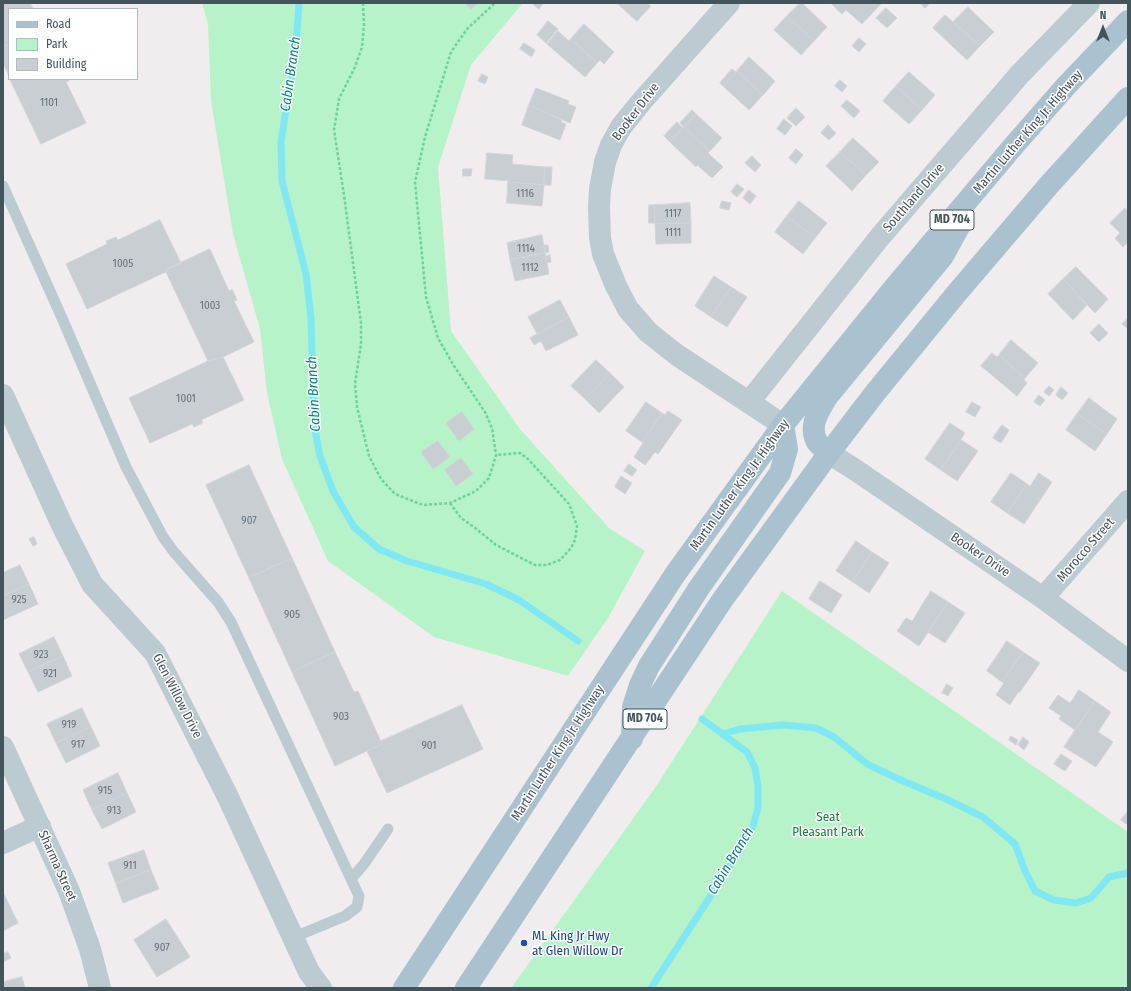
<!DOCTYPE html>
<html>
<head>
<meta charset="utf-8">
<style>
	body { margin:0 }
	#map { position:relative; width:1131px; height:991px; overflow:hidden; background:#f1edee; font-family:"Fira Sans Condensed",sans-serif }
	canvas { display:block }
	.frame { position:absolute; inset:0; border:4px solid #44545d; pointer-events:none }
	.legend { position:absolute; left:8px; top:8px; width:130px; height:72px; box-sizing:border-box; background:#fff; border:1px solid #b4bbbe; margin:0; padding:5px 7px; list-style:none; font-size:12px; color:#44545d }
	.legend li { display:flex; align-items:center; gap:8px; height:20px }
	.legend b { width:20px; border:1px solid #b4bbbe }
	.north { position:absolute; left:1083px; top:8px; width:40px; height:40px; -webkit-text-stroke:3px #fff; paint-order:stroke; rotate:0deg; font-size:11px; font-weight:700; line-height:16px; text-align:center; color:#44545d }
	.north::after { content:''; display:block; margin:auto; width:14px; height:18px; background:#44545d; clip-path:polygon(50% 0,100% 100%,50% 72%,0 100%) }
</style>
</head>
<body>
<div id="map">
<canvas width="1131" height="991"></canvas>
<div class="frame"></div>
<ul class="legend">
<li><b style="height:5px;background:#aac1cf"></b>Road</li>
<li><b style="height:11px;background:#b7f3c8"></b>Park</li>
<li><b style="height:11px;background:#c9ced3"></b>Building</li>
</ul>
<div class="north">N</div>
</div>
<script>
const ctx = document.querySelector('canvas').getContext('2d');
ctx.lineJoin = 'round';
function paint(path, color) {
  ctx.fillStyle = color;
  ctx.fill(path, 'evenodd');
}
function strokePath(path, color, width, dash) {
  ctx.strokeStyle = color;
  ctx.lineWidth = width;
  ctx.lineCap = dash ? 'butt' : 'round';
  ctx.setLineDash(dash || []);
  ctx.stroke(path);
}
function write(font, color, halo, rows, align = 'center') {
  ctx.font = font + ' "Fira Sans Condensed",sans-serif';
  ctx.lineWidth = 3;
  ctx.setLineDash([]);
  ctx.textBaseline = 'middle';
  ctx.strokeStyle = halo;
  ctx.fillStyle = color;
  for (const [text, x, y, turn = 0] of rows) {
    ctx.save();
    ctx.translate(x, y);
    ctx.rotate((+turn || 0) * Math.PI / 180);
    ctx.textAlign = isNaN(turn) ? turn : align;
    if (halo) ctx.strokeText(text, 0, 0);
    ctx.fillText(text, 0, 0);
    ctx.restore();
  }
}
paint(new Path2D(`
	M202,3H523L471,65L438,167L451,331L520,429L609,528L645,551L608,618L568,676L434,637L328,561L282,459L267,393L260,329L233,234L211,101L208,24Z
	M782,591L1128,832V988H511L655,788Z`), '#b7f3c8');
strokePath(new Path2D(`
	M299,3L296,46L281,142L282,181L306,274L311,318L314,425L320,456L333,491L354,527L379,549L407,561L486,584L519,600L578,641
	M723,734L740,729L783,725L816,728L834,737L867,764L903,781L946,799L983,817L1015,844L1025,871L1035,891L1054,900L1076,903L1091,898L1109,877L1128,873
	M651,988L741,849L753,826L758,808V786L755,768L747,752L702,719`), '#80e8f4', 7);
const building = new Path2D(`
	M3,3H30L33,9H9V44L3,47Z
	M465,3H478L471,9Z
	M532,3H543L539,9Z
	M617,3H647L651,6L637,21Z
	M800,3H802L827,27L814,41L787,16Z
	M831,3H882L862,24L846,10L842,14Z
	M920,3H930L925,8Z
	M968,7L994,32L980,46L953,22Z
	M886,8L897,18L887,28L876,18Z
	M945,15L980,46L967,60L933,28Z
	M787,16L814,41L801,55L774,30Z
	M548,21L558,29L546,43L537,35Z
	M584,24L614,52L604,64L600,60L597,63L571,39Z
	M558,31L569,41L571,39L597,63L585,77L547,44Z
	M859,38L866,44L859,52L852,46Z
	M524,43L535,50L532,56H530L520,49Z
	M9,44V76L3,63V47Z
	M749,57L775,81L763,95L737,71Z
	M732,69L736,72L723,86L720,83Z
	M737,71L763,95L749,110L723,86Z
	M909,72L935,95L922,110L896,86Z
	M482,74L488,77L485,84L478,81Z
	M10,79H68L69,81L66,82L86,123L41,144Z
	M840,80L847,86L842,92L835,86Z
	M896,86L922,110L909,124L883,101Z
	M536,88L569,101L568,104L576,107L570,123L529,105Z
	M847,100L860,111L854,118L841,106Z
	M529,105L562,120L561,122L566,124L560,140L522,125Z
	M796,108L805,117L796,126L787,118Z
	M692,110L696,114L684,127L680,123Z
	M696,114L722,138L710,151L684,127Z
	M784,119L792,126L785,135L777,129Z
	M677,122L683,128L670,142L664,136Z
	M828,125L836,133L829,140L821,133Z
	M684,127L710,151L708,153L723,167L712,178L697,165L696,167L670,142Z
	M853,138L879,162L866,175L840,152Z
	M796,149L803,155L796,164L789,158Z
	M840,152L866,175L852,191L826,166Z
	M487,153L513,155L512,164L545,167L544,185L508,182L509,181L485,179Z
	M752,156L761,165L755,172L745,163Z
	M545,167H552L551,185H544Z
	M463,169H472L471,176H463Z
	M508,182L544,185L542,206L507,203Z
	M737,184L744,189L737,197L731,192Z
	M749,190L756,196L750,204L743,198Z
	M722,201L731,203L729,210L720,208Z
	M799,201L827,223L815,238L787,216Z
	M690,203L691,223L655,224L654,205Z
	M649,205H654L655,223H649Z
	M1125,208L1128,212V242L1123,247L1115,238L1120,233L1110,223Z
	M787,216L815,238L803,254L775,232Z
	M160,220L181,263L167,269L166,272L159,275L87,309L66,264L107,244L106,241L116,237L118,240Z
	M691,223V243L656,244L655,224Z
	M542,235L545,253L510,260L507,243Z
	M544,245H548L549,252L545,253Z
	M210,249L229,291L232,289L237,300L234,301L254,342L223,357L208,361L166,272L167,269Z
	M545,253L549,274L515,281L510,260Z
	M550,255L551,262L547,263L546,256Z
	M1076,267L1108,299L1095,313L1063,279Z
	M714,276L731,287L711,317L695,306Z
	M1063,279L1087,305L1073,320L1048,294Z
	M731,287L747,297L727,327L711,317Z
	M560,300L569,317L537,334L528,317Z
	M569,317L578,335L546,351L541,341L534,345L530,338Z
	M1128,318V329L1122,324Z
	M1099,324L1108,333L1099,342L1090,333Z
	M1011,340L1038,363L1025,378L999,355Z
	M992,353L997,357L999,355L1025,378L1024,380L1027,383L1017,396L981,366Z
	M223,357L244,400L201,420L203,423L194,427L192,424L150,443L129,398L208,361Z
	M596,360L610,373L585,399L571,386Z
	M610,373L624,387L599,413L585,399Z
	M1049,386L1054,390L1049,396L1044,392Z
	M1061,387L1068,393L1062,400L1056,395Z
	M1039,395L1045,400L1040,406L1034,402Z
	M1089,398L1117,419L1107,434L1077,414Z
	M646,402L662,413L642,442L626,431Z
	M972,402L981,407L975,417L966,412Z
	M668,411L682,420L658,454L655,452L645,465L634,457L643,443L642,442L662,413L665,415Z
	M462,412L474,429L459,441L446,423Z
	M1077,414L1107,434L1095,451L1066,430Z
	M950,423L965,433L961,439V440L941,470L925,459Z
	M1002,425L1009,430L1001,443L993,438Z
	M961,440L978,451L957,481L941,470Z
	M438,441L450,457L433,469L421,452Z
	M461,458L473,474L456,486L445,470Z
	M629,464L637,470L632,476L624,471Z
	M249,465L292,558L249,578L206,485Z
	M1011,473L1027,484L1007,513L991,502Z
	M1039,473L1052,482L1024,524L1007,513L1027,484L1030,486Z
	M621,476L632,483L625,494L615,487Z
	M34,537L37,544L33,546L29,539Z
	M856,541L872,552L853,582L836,571Z
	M872,552L889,563L869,593L853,582Z
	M292,558L335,652L292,672L249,578Z
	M20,565L29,584L3,596V573Z
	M820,581L842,595L831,613L809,599Z
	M29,584L38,604L3,620V596Z
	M931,591L948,602L919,646L897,631L906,618L912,621Z
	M948,602L965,613L945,643L928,632Z
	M54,637L63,656L28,672L19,654Z
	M1007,641L1023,652L1002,682L987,671Z
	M335,652L354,692L358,691L382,744L335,766L292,672Z
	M1023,652L1040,663L1020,692H1018L1010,705L996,695L1004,683L1002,682Z
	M63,656L72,676L38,692L28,672Z
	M947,684L953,688L948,696L942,693Z
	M1079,690L1095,701L1075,730L1059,719L1061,716L1049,708L1058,695L1070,703Z
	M1095,701L1111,712L1098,732L1113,742L1096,767L1064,747Z
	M462,705L483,749L387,793L367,751L382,744L381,741Z
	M82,708L91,727L56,743L47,724Z
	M91,727L100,746L66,763L56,743Z
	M1011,736L1018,740L1016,745L1009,740Z
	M1023,737L1029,742L1024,750L1018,745Z
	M1061,754L1072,761L1065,771L1054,764Z
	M118,773L127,793L92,810L83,790Z
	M127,793L136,812L102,829L92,810Z
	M1128,811V822L1126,824L1121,820Z
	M144,850L151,870L116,884L108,863Z
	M151,870L159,889L123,903L116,884Z
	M3,892L18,923L3,931Z
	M166,919L190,957L157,977L134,940Z
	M8,952L11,958L3,962V954Z
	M22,977L25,988H3V982Z`);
paint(building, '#c9ced3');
strokePath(building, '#d1d4da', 1);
strokePath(new Path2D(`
	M363,3L364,25L362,47L355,67L339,99L334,130L344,195L361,323V344L355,384L357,407L369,456L381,479L395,494L423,505L450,503L476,491L489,478L496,455L492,428L485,412L454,366L438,338L426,297L415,182L425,137L451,52L467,29L495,3
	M450,503L461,518L474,527L496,545L535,565H547L560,560L571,548L575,540L577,526L569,504L528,459L520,453L496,455`), '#6cd496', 2.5, [3, 2]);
strokePath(new Path2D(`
	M3,186L62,318L126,467L163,537L174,552L218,602L231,622L359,896L357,907L345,916L292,938
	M352,878L364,864L388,829`), '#bccad1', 11);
strokePath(new Path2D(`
	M729,3L642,101L621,127L611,145L605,162L600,189L599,207L600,238L603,254L616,286L628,309L648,332L677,355L783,425
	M3,395L62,525L92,584L155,653L227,795L309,972L321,988
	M749,402L879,238L1020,74L1089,3
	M829,453L857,471L1043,598L1128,661
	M1043,598L1128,501
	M3,747L69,891L90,949L100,988
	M3,843L40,826`), '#bccad1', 22);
strokePath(new Path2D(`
	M829,453C825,450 820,446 817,442C808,425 819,411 827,397L943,256L960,225
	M632,739L633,707L640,685L649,666L699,588L780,473L787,449L783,425
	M404,988L676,573L783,425L894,288L1010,150L1066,86L1128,21
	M466,988L723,599L829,453L875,393L956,294L1049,185L1128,98`), '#aac1cf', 22);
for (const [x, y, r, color] of [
	[524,943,4,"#1a4fb4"]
]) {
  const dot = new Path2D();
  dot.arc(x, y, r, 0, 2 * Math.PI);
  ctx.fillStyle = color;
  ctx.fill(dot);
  strokePath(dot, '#fff', 1.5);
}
write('11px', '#65727a', null, [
	["1101",49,103],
	["1116",525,194],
	["1117",673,214],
	["1111",673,233],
	["1114",526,249],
	["1005",123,264],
	["1112",530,268],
	["1003",210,306],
	["1001",186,399],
	["907",249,521],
	["925",19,600],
	["905",292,615],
	["923",41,655],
	["921",50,674],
	["903",341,717],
	["919",69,725],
	["917",78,745],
	["901",429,746],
	["915",105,791],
	["913",114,811],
	["911",130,866],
	["907",162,948]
]);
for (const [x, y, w] of [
	[952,220,44],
	[645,719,44]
]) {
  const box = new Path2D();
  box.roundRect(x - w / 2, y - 10, w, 20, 3);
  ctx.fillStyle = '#fff';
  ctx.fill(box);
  strokePath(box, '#44545d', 1);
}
write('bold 12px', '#44545d', null, [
	["MD 704",952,220],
	["MD 704",645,719]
]);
write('13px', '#44545d', '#fff', [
	["Booker Drive",636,112,-53],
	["Martin Luther King Jr. Highway",1028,132,-49],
	["Southland Drive",914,198,-49],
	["Martin Luther King Jr. Highway",740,485,-54],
	["Morocco Street",1086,550,-49],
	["Booker Drive",980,555,34],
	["Glen Willow Drive",177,696,63],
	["Martin Luther King Jr. Highway",558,753,-57],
	["Sharma Street",57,866,66]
]);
write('13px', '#0e853d', '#fff', [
	["Seat",828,817],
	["Pleasant Park",828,832]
]);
write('13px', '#164399', '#fff', [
	["ML King Jr Hwy",532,936],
	["at Glen Willow Dr",532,951]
], 'left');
write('italic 14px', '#047d8b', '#fff', [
	["Cabin Branch",291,74,-82],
	["Cabin Branch",314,394,-93],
	["Cabin Branch",731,861,-59]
]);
</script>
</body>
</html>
